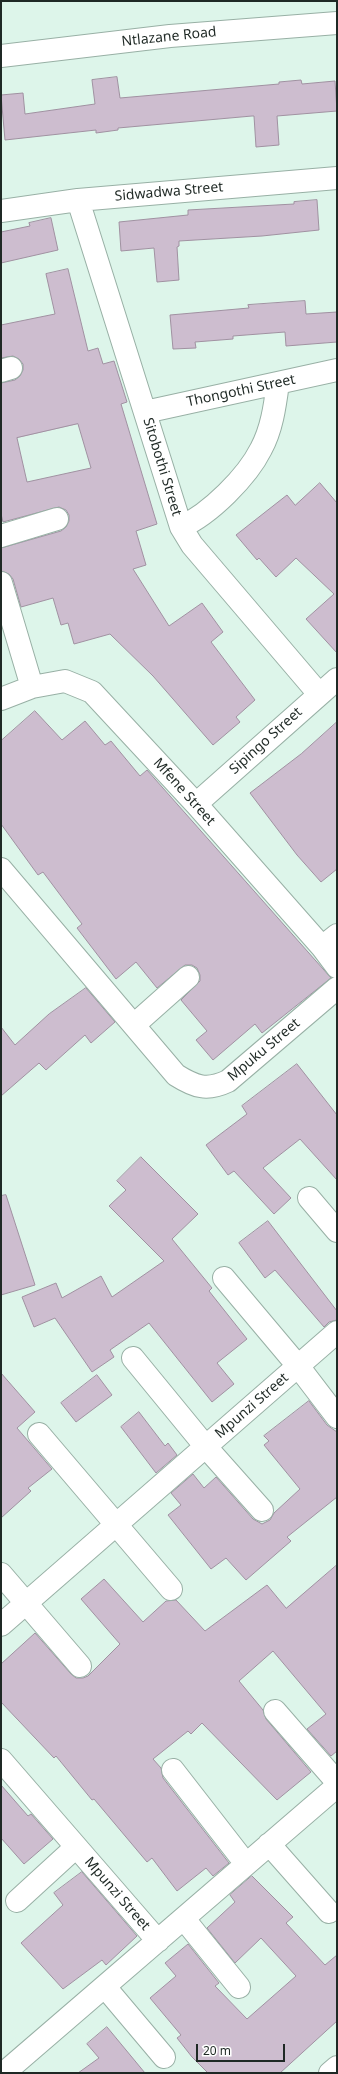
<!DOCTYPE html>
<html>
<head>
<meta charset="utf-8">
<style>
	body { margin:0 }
	#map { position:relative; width:338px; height:2074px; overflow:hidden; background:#ddf5ea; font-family:"Noto Sans",sans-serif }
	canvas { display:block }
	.frame { position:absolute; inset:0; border:2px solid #1f2925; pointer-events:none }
	.scale { position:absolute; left:196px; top:2044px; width:89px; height:18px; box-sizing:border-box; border:2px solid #1f2925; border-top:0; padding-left:5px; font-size:12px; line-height:14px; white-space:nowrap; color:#1f2925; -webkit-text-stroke:3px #fff; paint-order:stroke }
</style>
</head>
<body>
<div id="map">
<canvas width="338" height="2074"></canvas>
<div class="frame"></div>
<div class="scale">20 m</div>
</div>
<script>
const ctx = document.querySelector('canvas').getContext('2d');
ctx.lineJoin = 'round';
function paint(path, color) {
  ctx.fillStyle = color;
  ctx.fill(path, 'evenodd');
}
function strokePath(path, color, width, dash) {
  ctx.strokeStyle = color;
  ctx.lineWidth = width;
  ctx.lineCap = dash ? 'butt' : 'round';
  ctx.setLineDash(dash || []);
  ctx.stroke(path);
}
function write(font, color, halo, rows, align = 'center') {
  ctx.font = font + ' "Noto Sans",sans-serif';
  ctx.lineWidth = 4;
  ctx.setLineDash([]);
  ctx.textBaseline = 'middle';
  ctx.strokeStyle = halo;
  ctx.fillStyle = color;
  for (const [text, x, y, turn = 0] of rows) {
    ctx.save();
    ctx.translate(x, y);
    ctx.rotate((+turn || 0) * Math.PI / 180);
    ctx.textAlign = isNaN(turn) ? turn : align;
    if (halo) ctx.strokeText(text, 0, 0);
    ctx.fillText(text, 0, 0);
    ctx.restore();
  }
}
const building = new Path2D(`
	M117,77L120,98L279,84V82L301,80L302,84L335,81L337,111L277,116L279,145L256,147L254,116H252L118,128V130L96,133V130L5,140L1,95L23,93L25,114L95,104L92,80Z
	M317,200L319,230L262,236L179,241V246L177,247L179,280L157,282L154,248L121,251L119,222L188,215V210L294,204V202Z
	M51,218L58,250L1,263V232L30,226L29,223Z
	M68,269L88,351L98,348L103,364L114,361L127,402L121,404L157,524L136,531L146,565L133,569L169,626L202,603L223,632L211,642L255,700L236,717L240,722L213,745L153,676L110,634L74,644L68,623L61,625L53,598L21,607L13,579L9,574L1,571V548L61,531L66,527L69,521V515L66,510L59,507L3,522L1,514V383L15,380L20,376L23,370V364L19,359L13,356L1,358V325L55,314L46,274ZM78,424L91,468L27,482L17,438Z
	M305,301L306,314L337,312V342L286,346L285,332L233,336V339L195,342L196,348L173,349L170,315L249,308L248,305Z
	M320,483L337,503V653L306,619L334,594L296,558L276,577L259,558L257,560L236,535L287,495L295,505Z
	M35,711L62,740L85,721L105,745L111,741L140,776L147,770L331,978L262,1033L255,1024L213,1060L196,1040L207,1031L181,1000L200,981V975L197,968L192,965H185L157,988L136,962L116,979L77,928L82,924L43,872L38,875L1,824V741Z
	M337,722V869L321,882L297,855L250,793L301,754Z
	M86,988L115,1022L91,1043L85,1035L46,1070L39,1063L1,1096V1027L15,1045L49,1014Z
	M297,1064L337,1115V1180L300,1139L263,1168L291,1198L274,1214L234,1171L228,1175L206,1145L247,1114L242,1106Z
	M141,1157L198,1214L172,1239L212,1288L209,1291L247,1339L217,1363L234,1384L212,1402L149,1323L110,1350L114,1357L92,1372L55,1318L34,1327L22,1297L56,1283L62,1298L101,1276L112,1297L164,1261L109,1206L126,1190L117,1181Z
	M6,1195L35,1285L1,1295V1196Z
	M268,1221L337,1311V1320L329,1322L324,1327L275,1270L265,1278L239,1243Z
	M1,1373L35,1412L17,1428L52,1469L28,1488L31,1491L1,1518Z
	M97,1375L112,1395L76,1422L61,1403Z
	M309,1401L327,1425L337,1432V1497L287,1537L291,1541L246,1580L226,1558L211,1569L168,1515L181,1505L171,1493L193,1474L204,1488L216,1477L253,1519L262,1524L270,1520L274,1513L300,1489L264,1445L269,1441L264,1436Z
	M139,1412L165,1446L168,1443L177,1455L156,1473L121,1427Z
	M337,1565V1751L331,1756L307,1729L326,1714L273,1651L239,1681L263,1710L266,1719L311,1772L277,1800L202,1723L191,1734L188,1731L153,1759L161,1768L163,1778L229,1863L213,1876L206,1868L177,1891L152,1858L147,1862L94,1799L92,1800L56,1756L54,1758L1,1702V1664L35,1633L71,1674L76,1678H83L88,1676L120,1644L81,1599L104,1579L143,1622L166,1601L176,1600L205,1631L267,1585L286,1608Z
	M1,1785L28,1816L31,1814L53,1839L24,1864L1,1838Z
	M82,1872L137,1936L106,1965L102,1960L63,1989L21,1943L63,1905L54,1893Z
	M252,1876L293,1917L286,1923L325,1965L337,1955V2021L280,2073H208L192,2057L177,2038L181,2035L150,1998L176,1976L165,1963L188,1944L219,1983L215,1986L247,2019L296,1976L261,1938L235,1963L207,1928L235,1902L230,1895Z
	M107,2027L145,2073H78L99,2058L87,2044Z`);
paint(building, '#cdbdcf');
strokePath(building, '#a091a1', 1);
const minor = new Path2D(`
	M1,56L170,36L337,23
	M78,200L181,527L192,545L319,694
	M1,211L78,200L337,178
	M1,371L11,368
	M145,412L337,370
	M181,527C210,514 247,477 261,449C272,429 275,405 278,383
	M1,536L57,519
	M1,583L32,687
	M1,699L32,687L65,681L92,692L196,804L322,947L337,967
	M196,804L337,679
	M1,869L176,1075C195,1087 207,1091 228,1081L337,988
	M322,947L337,935
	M134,1025L188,977
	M309,1198L337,1231
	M224,1278L298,1366L337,1417
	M133,1358L206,1447L262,1510
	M39,1434L171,1589
	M1,1574L80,1666
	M1,1625L337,1332
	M275,1711L337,1782
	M1,1760L158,1941
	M173,1770L246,1864
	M269,1844L329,1912
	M17,1901L76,1847
	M184,1919L239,1987
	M105,1987L164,2057
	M4,2073L337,1786
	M330,2073L337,2067`);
strokePath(minor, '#98b0a5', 24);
strokePath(minor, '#fff', 22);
write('14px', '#1f2925', '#fff', [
	["Ntlazane Road",169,37,-6],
	["Sidwadwa Street",169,192,-5],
	["Thongothi Street",241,391,-12],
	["Sitobothi Street",162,467,73],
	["Sipingo Street",266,741,-42],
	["Mfene Street",184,792,48],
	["Mpuku Street",264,1050,-40],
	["Mpunzi Street",252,1406,-41],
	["Mpunzi Street",117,1894,49]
]);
</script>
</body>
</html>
